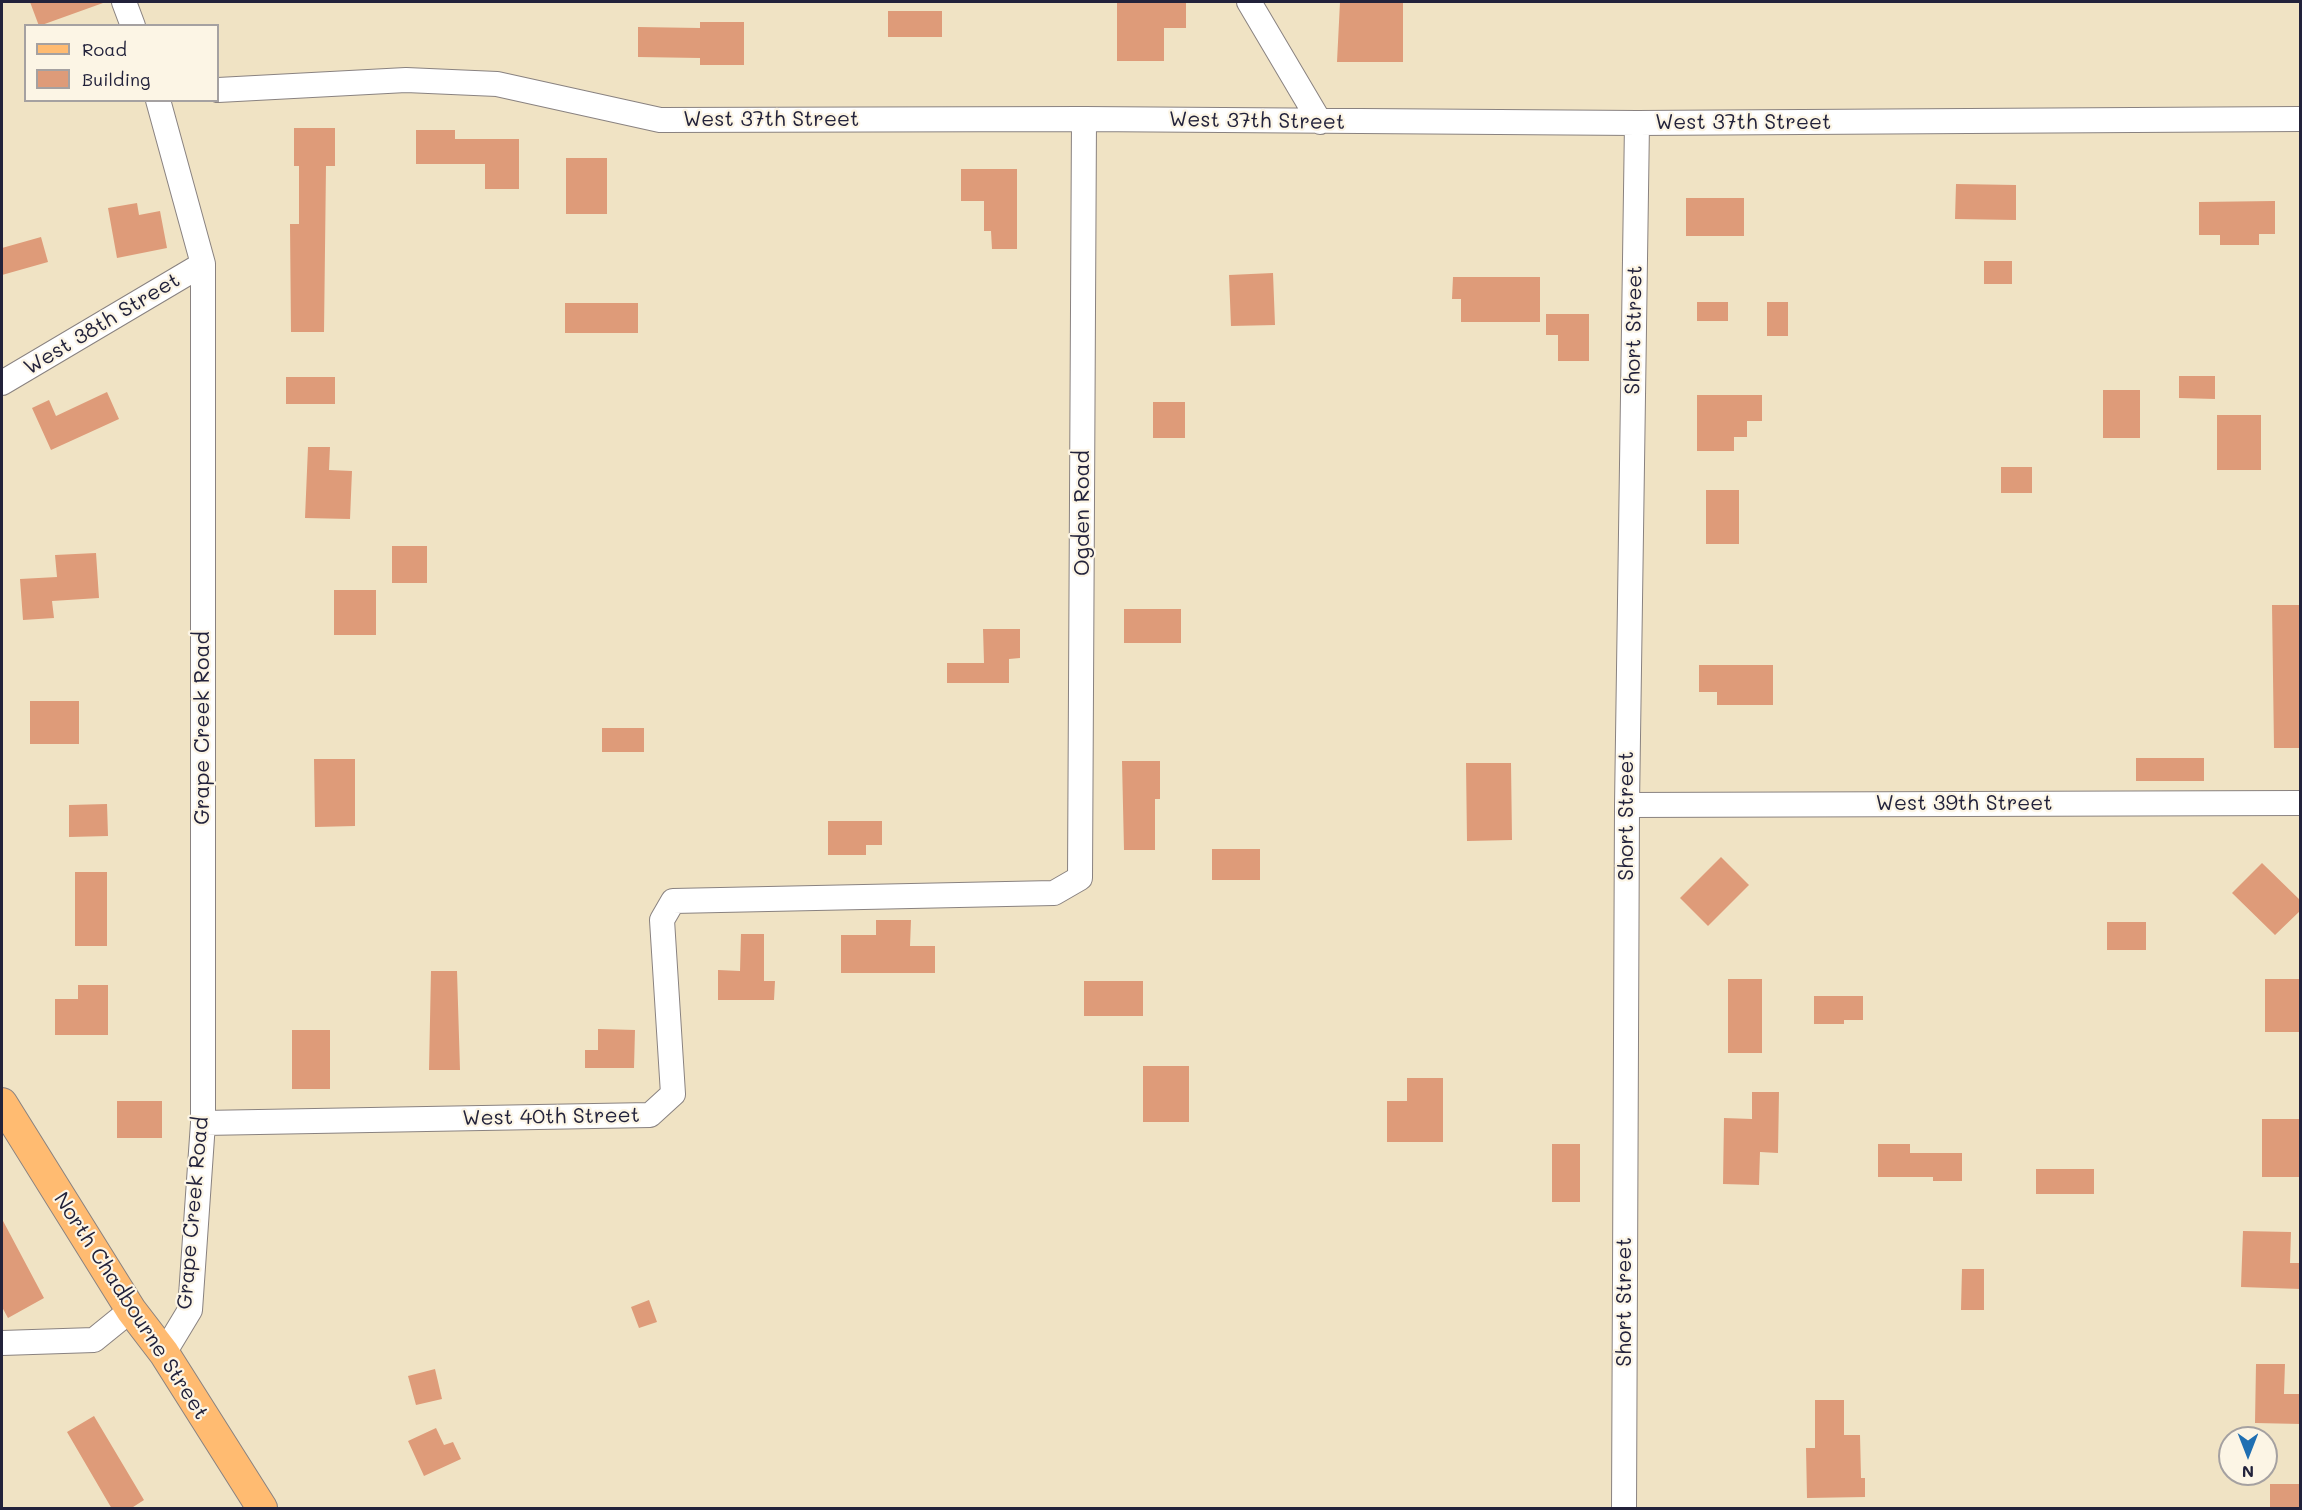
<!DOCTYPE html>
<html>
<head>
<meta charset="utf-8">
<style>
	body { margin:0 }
	#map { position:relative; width:2302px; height:1510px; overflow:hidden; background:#f0e3c4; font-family:Mali,sans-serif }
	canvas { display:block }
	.frame { position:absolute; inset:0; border:3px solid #22223b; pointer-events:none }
	.legend { position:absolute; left:24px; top:24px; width:195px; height:78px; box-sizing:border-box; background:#fcf5e5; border:2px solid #a5a1a1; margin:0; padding:8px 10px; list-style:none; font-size:18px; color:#22223b }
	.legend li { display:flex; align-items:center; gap:12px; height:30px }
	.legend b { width:30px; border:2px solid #a5a1a1 }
	.north { position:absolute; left:2218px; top:1426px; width:60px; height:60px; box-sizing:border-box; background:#fcf5e5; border:2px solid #a5a1a1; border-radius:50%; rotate:180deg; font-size:16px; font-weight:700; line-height:24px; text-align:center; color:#22223b }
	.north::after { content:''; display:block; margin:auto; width:21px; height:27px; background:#1f6fb2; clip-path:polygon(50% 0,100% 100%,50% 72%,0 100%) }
</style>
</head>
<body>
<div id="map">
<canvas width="2302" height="1510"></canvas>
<div class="frame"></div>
<ul class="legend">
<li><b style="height:8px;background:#ffbb71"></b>Road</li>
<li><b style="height:16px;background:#de9b79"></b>Building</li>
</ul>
<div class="north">N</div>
</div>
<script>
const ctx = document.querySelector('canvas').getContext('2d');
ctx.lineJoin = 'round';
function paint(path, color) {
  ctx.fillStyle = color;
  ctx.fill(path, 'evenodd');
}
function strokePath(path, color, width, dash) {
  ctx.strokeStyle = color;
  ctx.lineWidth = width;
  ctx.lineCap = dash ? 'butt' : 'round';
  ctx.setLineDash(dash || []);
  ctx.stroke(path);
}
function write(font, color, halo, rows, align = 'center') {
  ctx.font = font + ' Mali,sans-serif';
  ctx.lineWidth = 4.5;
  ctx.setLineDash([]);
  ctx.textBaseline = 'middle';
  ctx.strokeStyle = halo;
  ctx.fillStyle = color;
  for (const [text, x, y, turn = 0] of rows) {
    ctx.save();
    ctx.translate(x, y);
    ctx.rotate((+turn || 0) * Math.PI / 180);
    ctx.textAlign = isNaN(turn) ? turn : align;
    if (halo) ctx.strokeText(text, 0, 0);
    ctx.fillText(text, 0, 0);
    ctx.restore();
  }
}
paint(new Path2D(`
	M30,2H102L103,3L39,26Z
	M1117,2H1186V28H1164V61H1117Z
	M1340,2H1403V62H1337Z
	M888,11H942V37H888Z
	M700,22H744V65H700V58L638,57V27L700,28Z
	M294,128H335V166H326L324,332H291L290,224H299V166H294Z
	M416,130H455V139H519V189H485V164H416Z
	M566,158H607V214H566Z
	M961,169H1017V249H992L991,231H984V201H961Z
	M1956,184L2016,185V220L1955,219Z
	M1686,198H1744V236H1686Z
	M2275,201V234H2259V245H2220V235H2199V202Z
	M137,203L139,215L160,211L167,248L117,258L108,208Z
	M41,237L48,262L2,275V248Z
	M1984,261H2012V284H1984Z
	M1273,273L1275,325L1231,326L1229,275Z
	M1453,277H1540V322H1461V299H1452Z
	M1697,302H1728V321H1697Z
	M1767,302H1788V336H1767Z
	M565,303H638V333H565Z
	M1546,314H1589V361H1558V335H1546Z
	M2179,376H2215V399L2179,398Z
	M286,377H335V404H286Z
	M2103,390H2140V438H2103Z
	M107,392L119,419L51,450L32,408L49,400L56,416Z
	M1697,395H1762V421H1747V437H1734V451H1697Z
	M1153,402H1185V438H1153Z
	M2217,415H2261V470H2217Z
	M308,447H330L329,470L352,471L350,519L305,518Z
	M2001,467H2032V493H2001Z
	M1706,490H1739V544H1706Z
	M392,546H427V583H392Z
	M96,553L99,598L52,601L54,618L23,620L20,579L57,577L55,555Z
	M334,590H376V635H334Z
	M2272,605H2301V748H2274Z
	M1124,609H1181V643H1124Z
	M983,629H1020V658L1009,659V683H947V663H984Z
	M1699,665H1773V705H1717V692H1699Z
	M30,701H79V744H30Z
	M602,728H644V752H602Z
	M2136,758H2204V781H2136Z
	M314,759H355V826L315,827Z
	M1122,761H1160V799H1155V850H1124Z
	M1466,763H1511L1512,840L1467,841Z
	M107,804L108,836L69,837V805Z
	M828,821H882V845H866V855H828Z
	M1212,849H1260V880H1212Z
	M1721,857L1749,885L1708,926L1680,898Z
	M2262,863L2301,901V910L2275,935L2232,893Z
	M75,872H107V946H75Z
	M876,920H911L910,946H935V973H841V935H876Z
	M2107,922H2146V950H2107Z
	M741,934H764V981H775L774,1000H718V970L740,971Z
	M431,971H457L460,1070H429Z
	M1728,979H1762V1053H1728Z
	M2265,979H2301V1032H2265Z
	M1084,981H1143V1016H1084Z
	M78,985H108V1035H55V999H78Z
	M1814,996H1863V1020H1844V1024H1814Z
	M598,1029L635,1030L634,1068H585V1050H598Z
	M292,1030H330V1089H292Z
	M1143,1066H1189V1122H1143Z
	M1407,1078H1443V1142H1387V1101H1407Z
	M1752,1092H1779L1778,1153L1760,1152L1759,1185L1723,1184L1724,1118L1752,1119Z
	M117,1101H162V1138H117Z
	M2262,1119H2301V1177H2262Z
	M1552,1144H1580V1202H1552Z
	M1878,1144H1910V1153H1962V1181H1933V1177H1878Z
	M2036,1169H2094V1194H2036Z
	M2,1219L44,1298L8,1318L2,1307Z
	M2243,1231L2291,1232L2290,1263H2301V1289L2241,1287Z
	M1962,1269H1984V1310H1961Z
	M649,1300L657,1322L639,1328L631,1307Z
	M2256,1364H2285L2284,1394H2301V1424L2255,1423Z
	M435,1369L442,1399L416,1405L408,1376Z
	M1815,1400H1844V1435H1860L1861,1478H1865V1497L1807,1498L1806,1448H1815Z
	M94,1416L144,1500L130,1509H112L67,1432Z
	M436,1428L444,1445L453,1442L461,1459L424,1476L408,1441Z
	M2270,1484H2301V1509H2270Z`), '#de9b79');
const minor = new Path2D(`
	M124,2L133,26
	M1249,2L1320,122
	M218,90L406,80L497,84L660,120L1084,119L1637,123L2300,119
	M158,100L203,264V1123L190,1310L164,1353
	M2,383L203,264
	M1627,805L2300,803
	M203,1123L650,1115L673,1094L662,920L673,901L1054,893L1080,878L1084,119
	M2,1343L94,1340L131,1310
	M1624,1508L1627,805L1637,123`);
const major = new Path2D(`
	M2,1103L131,1310L164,1353L262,1508`);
strokePath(minor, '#898280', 26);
strokePath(major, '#898280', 32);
strokePath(minor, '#fff', 24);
strokePath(major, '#ffbb71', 30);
write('21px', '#22223b', '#fcf5e5', [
	["West 37th Street",771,120],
	["West 37th Street",1257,121,1],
	["West 37th Street",1743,123],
	["West 38th Street",102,324,-31],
	["Short Street",1634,330,-89],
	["Ogden Road",1083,513,-90],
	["Grape Creek Road",203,728,-90],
	["West 39th Street",1964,804],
	["Short Street",1627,816,-90],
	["West 40th Street",551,1117,-1],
	["Grape Creek Road",193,1213,-85],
	["Short Street",1625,1302,-90],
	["North Chadbourne Street",131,1306,57]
]);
</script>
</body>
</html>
